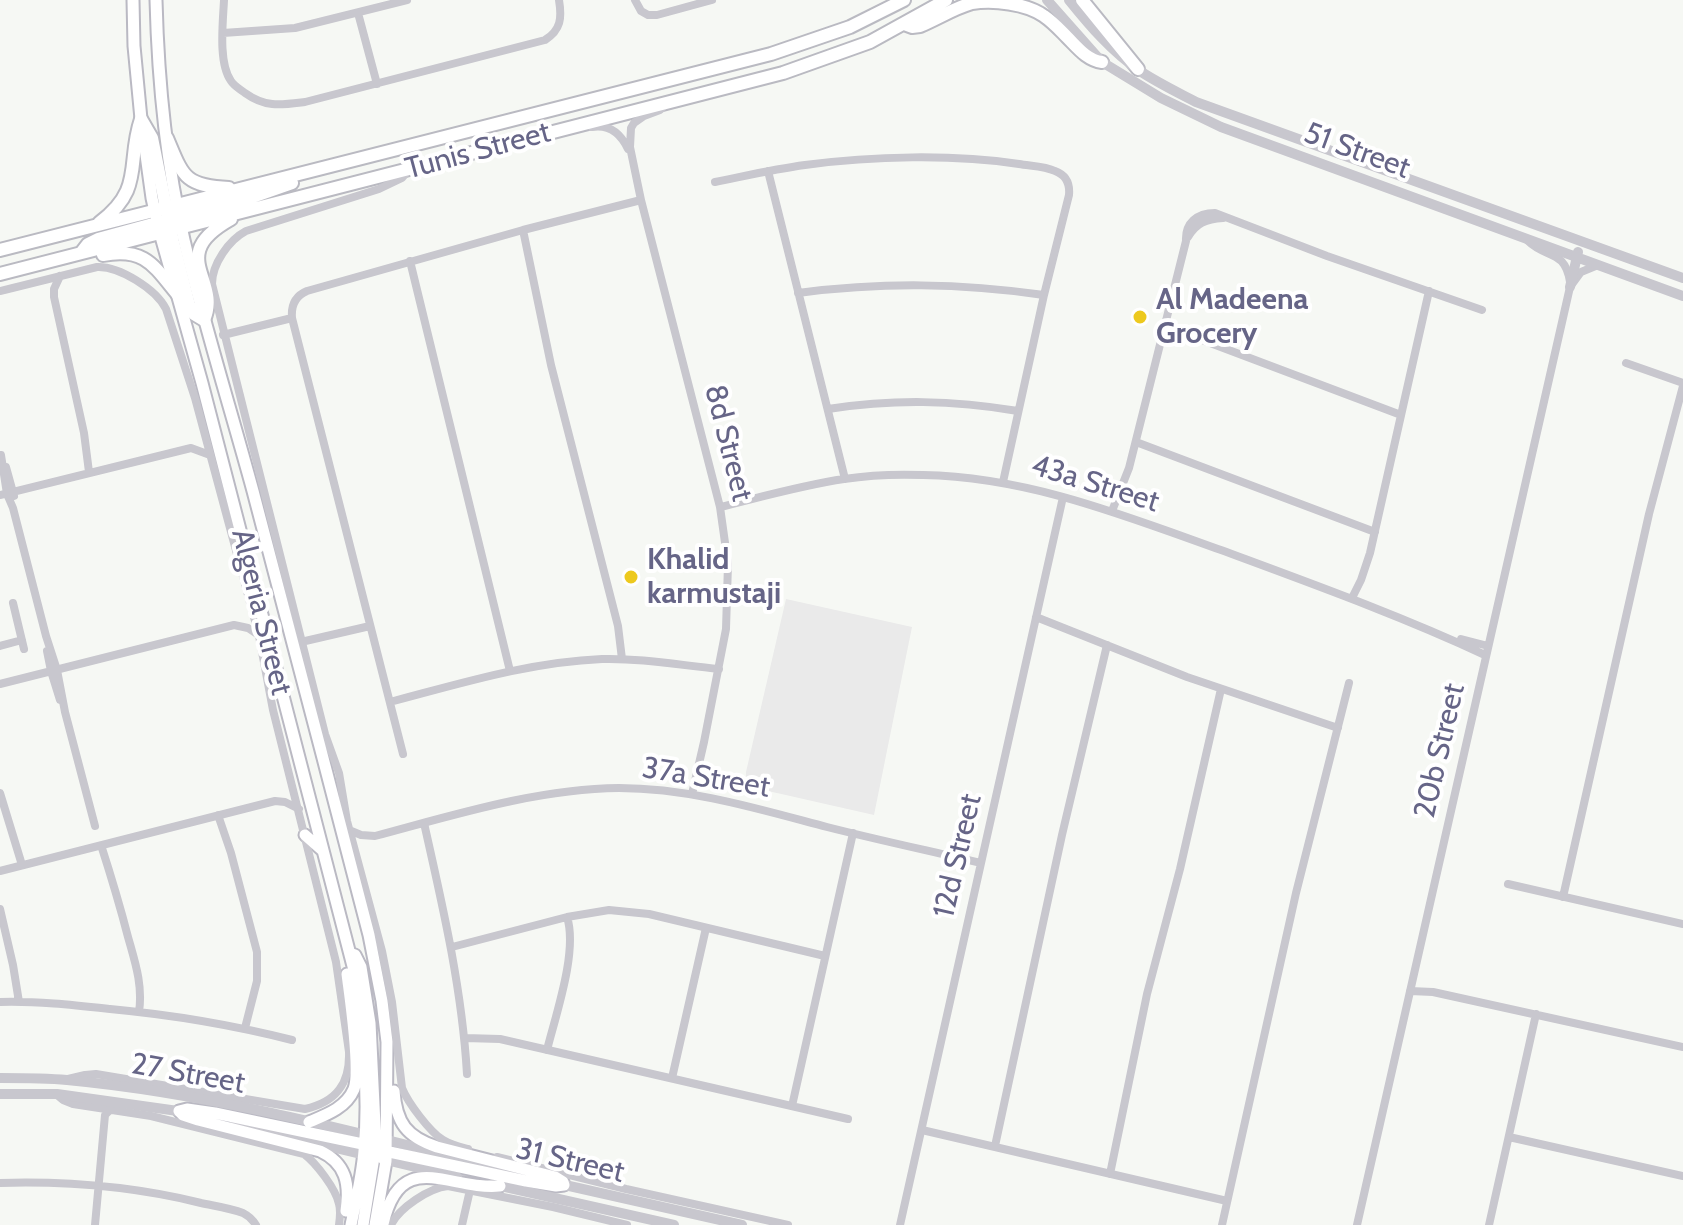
<!DOCTYPE html>
<html>
<head>
<meta charset="utf-8">
<style>
	body { margin:0 }
	canvas { display:block; background:#f6f8f4 }
</style>
</head>
<body>
<canvas width="1683" height="1225"></canvas>
<script>
const ctx = document.querySelector('canvas').getContext('2d');
ctx.lineJoin = 'round';
function paint(path, color) {
  ctx.fillStyle = color;
  ctx.fill(path, 'evenodd');
}
function strokePath(path, color, width, dash) {
  ctx.strokeStyle = color;
  ctx.lineWidth = width;
  ctx.lineCap = dash ? 'butt' : 'round';
  ctx.setLineDash(dash || []);
  ctx.stroke(path);
}
function write(font, color, halo, rows, align = 'center') {
  ctx.font = font + ' Cabin,sans-serif';
  ctx.lineWidth = 8;
  ctx.setLineDash([]);
  ctx.textBaseline = 'middle';
  ctx.strokeStyle = halo;
  ctx.fillStyle = color;
  for (const [text, x, y, turn = 0] of rows) {
    ctx.save();
    ctx.translate(x, y);
    ctx.rotate((+turn || 0) * Math.PI / 180);
    ctx.textAlign = isNaN(turn) ? turn : align;
    if (halo) ctx.strokeText(text, 0, 0);
    ctx.fillText(text, 0, 0);
    ctx.restore();
  }
}
paint(new Path2D(`
	M786,599L912,627L874,815L746,786V772Z`), '#eaeaea');
const secondary = new Path2D(`
	M133,0L134,46L141,119L152,198L160,233L202,383L354,970C362,1030 370,1090 364,1151C362,1176 356,1200 351,1225
	M156,0C158,80 166,162 184,240C204,324 230,407 253,491C293,639 330,787 369,935L382,1001L387,1042L386,1161L375,1225
	M305,835L322,850
	M352,954L355,955L361,967L370,1023L376,1146L379,1155L386,1161
	M394,1091C396,1123 407,1137 437,1147L555,1177L563,1182L564,1185
	M179,1111L183,1115L198,1120L320,1151C346,1163 350,1184 346,1211
	M179,1111L187,1109L215,1113L372,1146
	M309,1122C326,1115 346,1108 354,1089C361,1070 350,998 347,974
	M380,1150L526,1181L556,1186L564,1185
	M383,1224C401,1146 449,1191 500,1186
	M363,1225L374,1157L372,1146`);
const primary = new Path2D(`
	M1082,0L1138,69
	M904,24L912,27L920,26C937,19 954,8 972,3C993,0 1026,3 1044,16C1053,22 1060,30 1067,37C1078,48 1087,60 1102,62
	M141,119L152,138L173,242L189,305L194,314L204,320C222,279 165,256 231,219
	M167,138C183,176 184,186 229,188
	M99,223C145,189 126,163 141,119
	M0,250L771,54L850,27L904,0
	M81,253L88,244L98,239L252,197L292,183
	M103,255C145,247 154,266 178,295
	M0,274L783,73L870,42L946,0`);
strokePath(secondary, '#bab9c3', 15);
strokePath(primary, '#babac2', 16);
strokePath(new Path2D(`
	M224,0C223,22 218,63 231,81C234,86 240,89 245,93C266,108 281,105 305,102L545,40C561,30 562,18 559,0
	M635,0L641,11L648,15H657L712,0
	M358,13L377,84
	M223,33L295,28L407,0
	M664,106L660,110L644,116L634,123L631,128L630,147L641,200L720,507L728,564L726,629L704,742L692,794
	M592,127C610,124 621,134 628,149
	M408,171L402,178L379,189L246,231C229,240 212,264 212,284L325,734L339,773L347,821L382,951L392,1002L402,1088C408,1103 430,1132 443,1140C451,1145 460,1147 468,1149
	M768,171L845,479
	M715,182C745,176 775,169 805,165C872,156 953,154 1019,164C1030,166 1045,166 1055,171C1066,175 1070,184 1069,195L1044,295L1003,482
	M523,230L551,365L618,626L622,659
	M1188,237C1196,223 1206,219 1223,218
	M1528,241C1546,259 1565,249 1570,282
	M410,261L510,671
	M60,276L54,289V297L84,433L89,472
	M0,291L97,267C119,266 156,289 166,309L195,398L259,636L273,710L336,962L349,1052C350,1083 337,1102 305,1109L96,1074L85,1075L68,1079
	M798,293C883,282 960,283 1044,295
	M1165,326L1401,415
	M223,335L292,318
	M1626,363L1683,383
	M828,409C894,399 952,400 1018,411
	M1136,442L1375,532
	M1,455L7,494L13,508L46,636L57,670L65,712L95,826
	M6,467L14,496
	M0,495L191,448L210,455
	M720,507C761,497 803,485 844,479C870,475 897,474 923,475C1028,477 1123,515 1221,550C1310,583 1399,615 1485,655
	M1112,511L1129,468L1186,241C1185,223 1197,213 1215,213L1327,256L1482,310
	M1352,598L1361,580L1370,553L1429,291
	M13,603L24,649
	M1036,617L1187,677L1338,728
	M1461,639L1488,646
	M301,642L370,626
	M0,646L22,640
	M47,651L51,671L60,700
	M0,684L234,625L248,628L257,634
	M390,702C459,684 529,662 602,659C641,658 679,665 719,669
	M403,754L292,318C291,306 295,296 307,291L523,230L641,200
	M0,793L22,865
	M218,815L231,853L257,952V981L245,1028
	M424,823C443,907 462,989 467,1074
	M349,830L361,835L375,836C454,815 536,789 619,788C690,788 759,809 827,827C878,840 930,851 981,863
	M101,845C111,876 120,906 128,937C135,962 143,985 139,1012
	M0,871L275,801L285,802L299,809
	M1508,884L1683,924
	M1563,897L1649,514L1683,386
	M0,909L13,965L19,1002
	M452,947L567,917L609,910L649,914L825,956
	M1410,991L1433,992L1683,1047
	M0,1002C37,1001 73,1005 110,1009C174,1015 229,1024 292,1040
	M465,1038L500,1039L848,1119
	M547,1050C556,1014 578,951 567,917
	M672,1078L706,928
	M57,1095L63,1100L73,1104L151,1116L304,1154C316,1163 336,1189 339,1204C341,1211 340,1218 339,1225
	M792,1106L853,833
	M922,1130L1227,1201
	M1509,1137L1683,1176
	M995,1146L1062,835L1107,645
	M497,1157L626,1189L788,1225
	M1110,1174L1147,994L1180,869L1221,689
	M0,1183C67,1181 136,1187 201,1203C215,1206 230,1208 243,1213C249,1216 253,1220 256,1225
	M95,1225L105,1115L111,1109
	M391,1225C399,1208 429,1188 448,1186L553,1207L627,1225
	M462,1225L470,1190
	M900,1225L1063,497
	M1222,1225L1296,893L1349,683
	M1357,1225L1570,287L1581,272L1598,265
	M1489,1225L1536,1014`), '#c8c7ce', 8);
strokePath(new Path2D(`
	M1047,0L1102,62L1161,98L1221,127L1683,296
	M1069,0C1090,26 1112,52 1140,71C1158,83 1177,92 1196,102L1683,278
	M1570,287L1578,252
	M0,1078C22,1078 45,1078 67,1080C226,1095 382,1139 537,1178
	M0,1094H57L185,1112
	M235,1124L457,1177
	M556,1183L742,1225
	M492,1184L674,1225`), '#c8c7ce', 10);
strokePath(secondary, '#fff', 11);
strokePath(primary, '#fff', 12);
for (const [x, y, r, color] of [
	[1140,317,8,"#edc91e"],
	[631,577,8,"#edc91e"]
]) {
  const dot = new Path2D();
  dot.arc(x, y, r, 0, 2 * Math.PI);
  ctx.fillStyle = color;
  ctx.fill(dot);
  strokePath(dot, '#fff', 3);
}
write('30px', '#666587', '#fff', [
	["Tunis Street",478,151,-15],
	["51 Street",1357,151,20],
	["8d Street",728,443,76],
	["43a Street",1095,484,17],
	["Algeria Street",261,612,76],
	["20b Street",1440,751,-77],
	["37a Street",706,778,9],
	["12d Street",958,856,-77],
	["27 Street",188,1074,10],
	["31 Street",570,1161,13]
]);
write('bold 30px', '#666587', '#fff', [
	["Al Madeena",1156,300],
	["Grocery",1156,334],
	["Khalid",647,560],
	["karmustaji",647,594]
], 'left');
</script>
</body>
</html>
